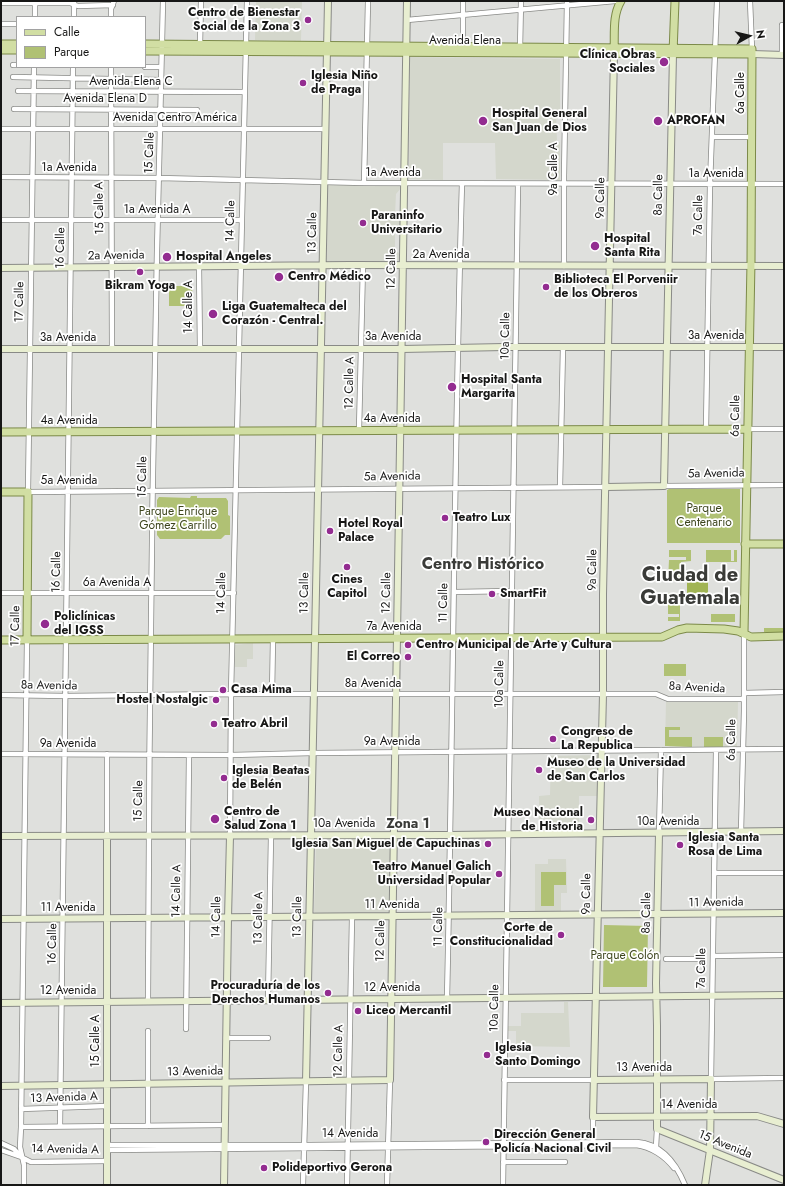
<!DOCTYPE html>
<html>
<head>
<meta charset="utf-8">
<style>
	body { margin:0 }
	#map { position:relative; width:785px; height:1186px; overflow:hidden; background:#dfe0dd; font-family:Jost,sans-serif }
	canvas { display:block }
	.frame { position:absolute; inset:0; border:2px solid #171716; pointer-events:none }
	.legend { position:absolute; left:16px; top:16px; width:130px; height:52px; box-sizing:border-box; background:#fff; border:1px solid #a2a2a2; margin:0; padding:5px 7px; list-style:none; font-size:12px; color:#171716 }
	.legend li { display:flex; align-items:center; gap:8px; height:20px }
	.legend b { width:20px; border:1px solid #a2a2a2 }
	.north { position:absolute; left:729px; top:16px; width:40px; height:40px; -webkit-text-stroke:3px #fff; paint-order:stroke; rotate:82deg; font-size:11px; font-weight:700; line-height:16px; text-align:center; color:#171716 }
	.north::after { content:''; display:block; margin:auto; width:14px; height:18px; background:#171716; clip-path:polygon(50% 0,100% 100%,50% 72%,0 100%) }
</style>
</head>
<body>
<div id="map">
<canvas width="785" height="1186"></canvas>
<div class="frame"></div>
<ul class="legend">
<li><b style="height:5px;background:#d1dea3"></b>Calle</li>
<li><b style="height:11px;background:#b0c174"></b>Parque</li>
</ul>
<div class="north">N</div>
</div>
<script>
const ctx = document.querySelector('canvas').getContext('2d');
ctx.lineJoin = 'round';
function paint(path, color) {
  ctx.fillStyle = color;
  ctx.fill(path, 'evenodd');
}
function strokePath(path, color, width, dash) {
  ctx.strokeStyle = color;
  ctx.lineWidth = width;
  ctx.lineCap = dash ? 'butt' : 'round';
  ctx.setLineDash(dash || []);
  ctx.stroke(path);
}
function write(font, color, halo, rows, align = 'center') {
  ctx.font = font + ' Jost,sans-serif';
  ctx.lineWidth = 3.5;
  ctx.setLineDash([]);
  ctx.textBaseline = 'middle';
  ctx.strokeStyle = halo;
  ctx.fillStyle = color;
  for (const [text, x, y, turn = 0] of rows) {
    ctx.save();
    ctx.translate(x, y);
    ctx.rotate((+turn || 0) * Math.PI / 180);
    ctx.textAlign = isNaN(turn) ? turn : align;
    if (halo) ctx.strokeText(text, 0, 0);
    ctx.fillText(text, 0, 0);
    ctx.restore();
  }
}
paint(new Path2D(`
	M256,1H302L301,41L255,40Z
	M410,57L560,59V112H556L557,142H560V180L496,179L495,143H443V180L409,179Z
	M329,184L401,185V188L396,194L395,215L401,218L400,225L395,228V250L399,253V261L326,262L327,186Z
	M253,643V659H247V667H235V645Z
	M666,702H738L737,747L665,746Z
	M599,755L598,796H579V831H539V796L550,795L551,756Z
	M342,839H388L391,841L390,912L388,914H316L314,912L316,845L342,844Z
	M548,859H566L567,893H561V913H535V864H548Z
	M564,1002H568L570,1047L516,1046V1031H508V1026H521V1013H564Z`), '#d4d7cc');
paint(new Path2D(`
	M169,286H192L193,306H169Z
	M669,489H740V543H667V490Z
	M191,496H197V498H226L228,501V515L230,516V535H225L221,539H160L157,535V500L159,497L190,498Z
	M669,550H691V561L681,562L680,581H668L669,560H686V557H669Z
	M706,550H731V561H734V550H737V562H706Z
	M668,593H680V621H668V617H679V614H668V603L669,605H671V598H669L668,600Z
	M711,614H735V622H711Z
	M764,628H784V633L764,632Z
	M664,664H686V676H664Z
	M665,727H680V730H669V737H692V747L665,746Z
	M704,737H723V747H704Z
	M541,872H566V885H554V906H541Z
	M604,925L648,926L647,987H603Z`), '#b0c174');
paint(new Path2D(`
	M687,582H708V593H687Z`), '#a1b454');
const street = new Path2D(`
	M35,1V17
	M463,1V49
	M750,1L752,49
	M1,3H70L78,6L113,5
	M74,17V1
	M111,17V9L114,1
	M407,20L615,1
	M1,24H17
	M200,45L201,1
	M520,49L521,1
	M782,55V25
	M13,65H17
	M34,67L28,492L606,487
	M111,67L112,349
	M145,67H161
	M13,77L161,80
	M18,91L244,92
	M14,109L197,110
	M1,129H325
	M712,137H752
	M1,177L159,178L364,183L784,184
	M364,183L368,1
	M1,220H242
	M199,266L200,349
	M564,266V177L567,1
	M266,307H322
	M706,429L710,184L717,1
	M747,429H784
	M359,430L363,265
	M664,486L784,485
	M560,487L563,347
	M455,592L511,591
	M1,593H234
	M744,693L784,692
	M272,694L273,639
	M1,695L66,696L231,694H656L668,699H744
	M716,750L711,1079L784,1078
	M1,754L231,755L313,753L784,749
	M741,832L744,711V633
	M659,833L661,750
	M107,835V754
	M230,836L231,694L247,1
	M714,873H784
	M713,956L784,955
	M666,959H703
	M447,999C453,727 454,455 462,183
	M268,1000L271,836
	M148,1001C149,668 154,334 163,1
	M186,1029L189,755
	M226,1038H268
	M504,1080H594
	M21,1109L107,1106
	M60,1126L73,67
	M148,1126V1031
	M21,1127L224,1125
	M593,1142V1117
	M1,1143L14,1149L20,1156
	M107,1145H309L637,1142C662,1144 676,1163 685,1185
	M656,1147L657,1129
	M1,1150L21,1157L31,1162L107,1161
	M107,1150L636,1145C651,1147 665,1156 674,1168
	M503,1162H565
	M24,1185V1165L20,1147L21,1127L27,640
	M303,1185L306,1081
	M347,1185L352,917
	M387,1185L390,1080
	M503,1185L518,184`);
const secondary = new Path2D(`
	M614,53L603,594V694L593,1117L757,1116L784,1124
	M752,54L784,55
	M1,268L350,265L784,266
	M1,349H402L504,347H784
	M606,487L664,486L673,54
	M659,833L656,983L657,1026V1129L784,1180
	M107,835V1185
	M1,836L450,835L784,831
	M1,919L784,913
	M1,1003L784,995
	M594,1080L711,1079L710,1150L705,1185
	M306,1081L328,1
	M1,1086L390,1080L407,1
	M224,1185L228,918L230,836`);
const primary = new Path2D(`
	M1,44H17
	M145,44L752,49L751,262L744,633
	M1,50H17
	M145,51L752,54
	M614,51C615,34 612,16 621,1
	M673,53L675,1
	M1,432L747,429
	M1,492H28L27,640
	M745,544H784
	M1,640L662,637L678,630L687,628L724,629L738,631L751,637L784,636`);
strokePath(street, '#898a87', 6);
strokePath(secondary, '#898a87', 8);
strokePath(primary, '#7c8a49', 9);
strokePath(street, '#fff', 4.5);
strokePath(secondary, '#e8eed1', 6);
strokePath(primary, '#d1dea3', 7);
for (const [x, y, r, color] of [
	[308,20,4,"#932c90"],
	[664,62,5,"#932c90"],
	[303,83,4,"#932c90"],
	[483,121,5,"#932c90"],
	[658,121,5,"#932c90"],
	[363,223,4,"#932c90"],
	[595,246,5,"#932c90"],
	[167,257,5,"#932c90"],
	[140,272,4,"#932c90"],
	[279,277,5,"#932c90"],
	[546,287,4,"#932c90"],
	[213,314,5,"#932c90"],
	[452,387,5,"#932c90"],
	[445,518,4,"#932c90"],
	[330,531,4,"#932c90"],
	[347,567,4,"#932c90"],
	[492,594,4,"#932c90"],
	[45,624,5,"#932c90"],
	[408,645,4,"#932c90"],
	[408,657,4,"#932c90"],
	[223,690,4,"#932c90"],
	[216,700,4,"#932c90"],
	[214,724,4,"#932c90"],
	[553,739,4,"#932c90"],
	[539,770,4,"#932c90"],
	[224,778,4,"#932c90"],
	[215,819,5,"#932c90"],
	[591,820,4,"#932c90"],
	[488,844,4,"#932c90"],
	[680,845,4,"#932c90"],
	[499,874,4,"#932c90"],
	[561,935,4,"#932c90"],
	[328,993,4,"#932c90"],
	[358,1011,4,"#932c90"],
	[487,1055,4,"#932c90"],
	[486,1142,4,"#932c90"],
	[264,1168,4,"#932c90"]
]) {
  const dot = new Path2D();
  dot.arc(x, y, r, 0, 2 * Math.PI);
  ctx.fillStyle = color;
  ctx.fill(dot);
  strokePath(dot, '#fff', 1.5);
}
write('bold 12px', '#171716', '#fff', [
	["Centro de Bienestar",300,13,"right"],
	["Social de la Zona 3",300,27,"right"],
	["Clínica Obras",655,55,"right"],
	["Sociales",655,69,"right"],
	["Iglesia Niño",311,76],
	["de Praga",311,90],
	["Hospital General",492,114],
	["San Juan de Dios",492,128],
	["APROFAN",667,121],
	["Paraninfo",371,216],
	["Universitario",371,230],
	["Hospital",604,239],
	["Santa Rita",604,253],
	["Hospital Angeles",176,257],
	["Centro Médico",288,277],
	["Biblioteca El Porveniir",554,280],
	["de los Obreros",554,294],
	["Bikram Yoga",140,286,"center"],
	["Liga Guatemalteca del",222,307],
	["Corazón - Central.",222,321],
	["Hospital Santa",461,380],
	["Margarita",461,394],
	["Teatro Lux",453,518],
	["Hotel Royal",338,524],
	["Palace",338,538],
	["Cines",347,580,"center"],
	["Capitol",347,594,"center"],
	["SmartFit",500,594],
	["Policlínicas",54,617],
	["del IGSS",54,631],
	["Centro Municipal de Arte y Cultura",416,645],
	["El Correo",400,657,"right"],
	["Casa Mima",231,690],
	["Hostel Nostalgic",208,700,"right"],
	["Teatro Abril",222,724],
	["Congreso de",561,732],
	["La Republica",561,746],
	["Museo de la Universidad",547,763],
	["de San Carlos",547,777],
	["Iglesia Beatas",232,771],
	["de Belén",232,785],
	["Centro de",224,812],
	["Salud Zona 1",224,826],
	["Museo Nacional",583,813,"right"],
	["de Historia",583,827,"right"],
	["Iglesia Santa",688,838],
	["Rosa de Lima",688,852],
	["Iglesia San Miguel de Capuchinas",480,844,"right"],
	["Teatro Manuel Galich",491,867,"right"],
	["Universidad Popular",491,881,"right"],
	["Corte de",553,928,"right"],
	["Constitucionalidad",553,942,"right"],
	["Procuraduría de los",320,986,"right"],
	["Derechos Humanos",320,1000,"right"],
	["Liceo Mercantil",366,1011],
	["Iglesia",495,1048],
	["Santo Domingo",495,1062],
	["Dirección General",494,1135],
	["Policía Nacional Civil",494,1149],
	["Polideportivo Gerona",272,1168]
], 'left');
write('12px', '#171716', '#fff', [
	["Avenida Elena",465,41],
	["Avenida Elena C",131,82],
	["6a Calle",741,93,-90],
	["Avenida Elena D",105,99],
	["Avenida Centro América",175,118],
	["15 Calle",150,153,-88],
	["1a Avenida",69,168],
	["9a Calle A",554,169,-90],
	["1a Avenida",393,173],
	["1a Avenida",716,174],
	["8a Calle",659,195,-89],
	["9a Calle",601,198,-89],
	["15 Calle A",100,208,-91],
	["1a Avenida A",157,210],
	["7a Calle",699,215,-89],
	["14 Calle",231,221,-89],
	["13 Calle",313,233,-89],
	["16 Calle",61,248,-89],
	["2a Avenida",441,255],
	["2a Avenida",116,256,-1],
	["12 Calle",392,269,-89],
	["17 Calle",20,302,-89],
	["14 Calle A",189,307,-90],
	["10a Calle",506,336,-89],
	["3a Avenida",716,336],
	["3a Avenida",393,337],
	["3a Avenida",68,338],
	["12 Calle A",350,383,-89],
	["6a Calle",736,416,-89],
	["4a Avenida",392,419],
	["4a Avenida",69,421],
	["5a Avenida",716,474,-1],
	["15 Calle",143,477,-89],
	["5a Avenida",392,477,-1],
	["5a Avenida",69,481],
	["9a Calle",593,570,-89],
	["16 Calle",57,572,-89],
	["6a Avenida A",117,583],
	["14 Calle",222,593,-89],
	["13 Calle",305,593,-89],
	["12 Calle",387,593,-89],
	["11 Calle",444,603,-89],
	["17 Calle",16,626,-89],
	["7a Avenida",394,627],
	["8a Avenida",373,684],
	["10a Calle",500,684,-89],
	["8a Avenida",49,686,1],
	["8a Avenida",697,688,3],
	["6a Calle",732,740,-89],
	["9a Avenida",392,742],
	["9a Avenida",68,744],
	["15 Calle",139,801,-89],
	["10a Avenida",668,822],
	["10a Avenida",344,824],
	["14 Calle A",177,891,-89],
	["9a Calle",587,894,-89],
	["11 Avenida",716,903,-1],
	["11 Avenida",392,905],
	["11 Avenida",68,908],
	["8a Calle",647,913,-89],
	["14 Calle",217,917,-89],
	["13 Calle",298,917,-89],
	["13 Calle A",259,918,-89],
	["11 Calle",439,927,-89],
	["12 Calle",381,941,-89],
	["16 Calle",53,944,-89],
	["7a Calle",702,968,-89],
	["12 Avenida",392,988],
	["12 Avenida",68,991],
	["10a Calle",495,1008,-89],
	["15 Calle A",96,1041,-90],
	["12 Calle A",339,1051,-89],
	["13 Avenida",644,1068],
	["13 Avenida",195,1072,-1],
	["13 Avenida A",64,1098,-2],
	["14 Avenida",689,1105],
	["14 Avenida",350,1134],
	["15 Avenida",725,1145,22],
	["14 Avenida A",65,1150,1]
]);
write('12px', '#3e461e', '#fff', [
	["Parque",704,509],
	["Centenario",704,523],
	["Parque Enrique",178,512],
	["Gómez Carrillo",178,526],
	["Parque Colón",625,956]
]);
write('bold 14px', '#3a3b38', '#fff', [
	["Zona 1",408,825]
]);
write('bold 16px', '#3a3b38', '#fff', [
	["Centro Histórico",483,565]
]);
write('bold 20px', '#3a3b38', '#fff', [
	["Ciudad de",690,576],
	["Guatemala",690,599]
]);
</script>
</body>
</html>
